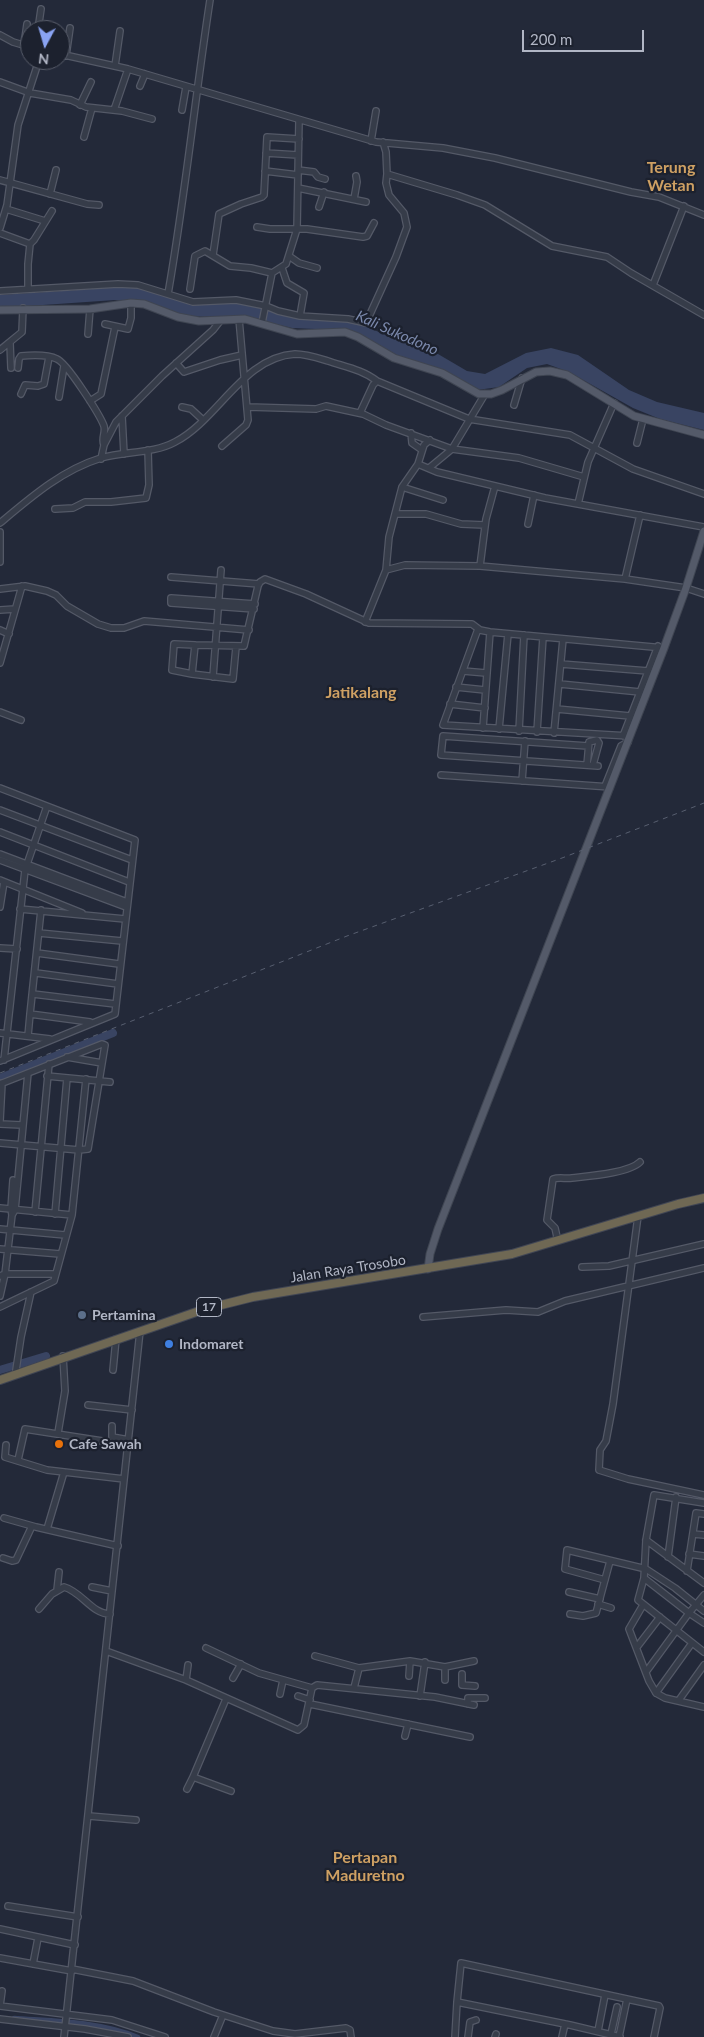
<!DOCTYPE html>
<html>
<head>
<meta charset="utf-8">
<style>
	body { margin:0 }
	#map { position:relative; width:704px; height:2037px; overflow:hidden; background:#232939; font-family:Lato,sans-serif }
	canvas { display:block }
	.north { position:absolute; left:20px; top:20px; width:50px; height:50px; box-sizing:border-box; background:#1c212e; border:1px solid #585d6a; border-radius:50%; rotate:186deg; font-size:14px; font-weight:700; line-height:20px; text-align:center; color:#b1b6c5 }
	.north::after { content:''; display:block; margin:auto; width:18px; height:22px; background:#89a3f2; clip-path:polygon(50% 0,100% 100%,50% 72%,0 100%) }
	.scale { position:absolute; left:522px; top:30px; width:122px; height:22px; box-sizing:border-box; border:2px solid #b1b6c5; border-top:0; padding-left:6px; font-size:15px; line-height:18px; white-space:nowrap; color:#b1b6c5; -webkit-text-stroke:4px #1c212e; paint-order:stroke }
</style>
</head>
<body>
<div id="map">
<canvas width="704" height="2037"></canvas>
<div class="north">N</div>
<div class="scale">200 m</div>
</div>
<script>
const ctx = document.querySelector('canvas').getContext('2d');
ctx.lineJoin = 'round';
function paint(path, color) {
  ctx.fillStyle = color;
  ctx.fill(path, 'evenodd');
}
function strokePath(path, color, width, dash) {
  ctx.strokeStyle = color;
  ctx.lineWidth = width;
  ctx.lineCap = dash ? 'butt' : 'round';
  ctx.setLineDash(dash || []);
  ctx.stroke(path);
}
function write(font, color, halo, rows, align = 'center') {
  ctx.font = font + ' Lato,sans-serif';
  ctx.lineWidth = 4.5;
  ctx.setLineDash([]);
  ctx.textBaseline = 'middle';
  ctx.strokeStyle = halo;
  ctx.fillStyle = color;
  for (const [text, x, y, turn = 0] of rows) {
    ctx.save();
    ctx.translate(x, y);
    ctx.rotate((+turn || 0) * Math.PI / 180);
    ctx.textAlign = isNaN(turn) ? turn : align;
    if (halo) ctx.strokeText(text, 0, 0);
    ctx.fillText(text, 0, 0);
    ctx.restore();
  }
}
paint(new Path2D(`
	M119,285L142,287L187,303L234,301L267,310L354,321L390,337L438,354L467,371L485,374L526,353L551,348L578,355L629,390L657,402L704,413V430L660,419L633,408L569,372L547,364L527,368L499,387L477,390L437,369L393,354L338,330L292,328L255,319L187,316L148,304L115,300L0,308V295L92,289Z`), '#394462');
strokePath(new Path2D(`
	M14,2018C56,2021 100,2021 138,2037`), '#394462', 4.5);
strokePath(new Path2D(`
	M0,1078L113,1033
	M0,1370L46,1356`), '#394462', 8);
const minor = new Path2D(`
	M38,30L41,9
	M0,35L13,42L30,47
	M24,45L27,24
	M60,54L128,69L376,142L443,148L495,158L631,192L659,197L704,215
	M66,56L70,28
	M115,66L120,31
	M0,82L30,93L71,100L86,107L122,111L152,119
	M140,86L145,74
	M80,105L91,82
	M114,110L128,69
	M182,110L186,87
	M84,137L92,108
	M371,141L376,111
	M383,142L386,152L387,174L457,195L485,205L552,246L607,257L631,273L704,315
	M266,153L298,155
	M298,170L314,172L318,177L325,179
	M265,171L298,175
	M0,180L87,204L99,205
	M298,188L366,202
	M50,194L56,170
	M354,199L357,182L356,176
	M319,207L324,192
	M6,209L45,221
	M257,227L270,229H307L363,237L367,236L374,223
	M0,228L7,205L18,125L39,60
	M0,233L30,244
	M213,255L219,214L241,204L262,197L264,195L267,137L299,139
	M289,256L299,263L317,268
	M282,268L287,283L304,293L300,316
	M653,285L684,206
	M28,289V264L30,244L34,240L52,211
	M190,289L195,256L205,251L230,266L251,268L272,273L286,264L297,229L299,120
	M0,291L118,284L138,285L193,302L236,300L266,306L278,311L300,316L348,319L366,323L396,257L407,227L404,213L389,195L386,183L387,174
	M168,294C185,197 195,98 210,0
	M262,323L272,273
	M105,324L128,329L131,318V303
	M88,334L90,309
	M10,343L11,368
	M0,350L22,332L23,308
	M176,363L184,372L220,360L242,355
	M18,368L19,359L21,356C32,355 47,354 57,359C67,363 100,415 104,426C106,433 101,438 104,445
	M21,394L25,385L38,386L44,384L49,357
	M59,397L64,366
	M90,401L101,394L115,327
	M514,405L522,378
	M182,407L191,409L203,420
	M248,407L316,409L326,406L363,414L386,425L452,449L519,458L584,477
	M360,413L373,385L377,381
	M122,416L124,454
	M411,433L412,443L422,450
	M637,443L643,419
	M222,446L246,425L248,420L239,319
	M101,459L104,445L116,422L162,376L213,330L220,321
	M418,464L424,445L430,440
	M429,468L452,449L485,394
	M402,487L443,500
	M578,504L588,462L614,403
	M55,509L73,508L85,502H111L146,498L149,485L148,450
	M395,514H426L461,524L485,525
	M0,523C31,497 62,470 101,458C125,451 153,454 175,442C218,420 243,357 295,354C306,354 318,358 328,361C346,367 363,370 377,381L469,419L570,435L633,469L704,494
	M528,524L534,495
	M0,532V562
	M480,566L486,519L495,486
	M386,570L405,565L480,566L625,579L686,588L704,594
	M171,577L259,584
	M625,579L640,515
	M0,589L25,586L47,591L56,595L67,606L98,624L111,628H124L144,621L249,630
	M171,598V603L254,609
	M171,598L255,604
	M0,610L15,609
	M365,622L386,570L389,537L402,487L418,464L437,472L545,498L704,527
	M478,629L443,725L629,736
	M0,630L9,634
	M195,645L174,644L172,670L192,674L233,679L236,647
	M0,663L22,586
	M561,664L648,671
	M463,671L486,673
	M192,674L195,645L244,646L258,586L260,582L265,579L306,594L369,623L472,624L480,630L490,632L664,648
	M213,677L221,570
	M560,684L640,692
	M456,687L485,690
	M450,704L485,708
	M557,709L630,716
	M0,712L21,720
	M483,728L490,632
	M499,729L508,634
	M519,731L524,635
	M537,732L543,637
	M554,733L563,639
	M623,736L658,646
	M588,746L443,736L441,755L598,766
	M587,765L589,742L597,740L599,743L593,765
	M441,775L610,787
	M522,781L525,741
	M605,786L621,746L628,742
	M0,788L135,840L115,1014L0,1061
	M0,810L132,860
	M0,832L129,882
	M0,854L127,902
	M0,860L126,907
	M0,880L82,913
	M0,907L4,882
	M20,909L125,919
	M41,910L30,1014L90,1022
	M39,933L122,941
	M0,948L17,949
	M37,953L119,964
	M36,973L118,984
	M33,994L115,1004
	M0,1033L50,1039
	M28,1036L30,1014
	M67,1057L102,1063
	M4,1060L25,870L47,806
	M47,1076L110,1082
	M0,1084L102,1044L105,1045L88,1149L79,1150L0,1143
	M0,1121L2,1083
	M0,1124L22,1125
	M0,1208L72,1215
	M35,1212L49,1064
	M55,1214L67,1078
	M12,1215L11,1209L13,1180
	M638,1216L613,1404L606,1441L600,1450L599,1470L628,1479L704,1495
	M0,1229L65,1235
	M557,1237L555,1228L547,1220L553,1179C559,1177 566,1179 572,1178C589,1176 629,1173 640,1162
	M0,1249L60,1254
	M582,1267L609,1266L704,1244
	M0,1276L5,1274H55
	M0,1296L5,1274L12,1215L15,1210L28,1073
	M0,1307L54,1281L72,1215L86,1079
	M423,1317L506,1310L538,1312L565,1301L704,1268
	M16,1370L21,1337L31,1292
	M113,1370L116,1339
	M88,1405L132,1410
	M112,1426V1437L129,1440
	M58,1433L65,1391L63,1356
	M6,1445L5,1457L47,1470L124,1479
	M18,1460L25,1429L128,1445
	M4,1518L36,1527L118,1546
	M47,1529L64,1472
	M693,1534L704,1535
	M646,1540L704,1583
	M689,1554L704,1556
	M668,1557L676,1497
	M3,1558L12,1561L16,1560L32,1526
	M687,1571L696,1513L704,1514
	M644,1578L646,1540L654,1495L704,1503
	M605,1580L565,1569L567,1550L646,1569L675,1588L704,1611
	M92,1587L112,1591
	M57,1590L59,1572
	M569,1592L600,1599
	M704,1595L689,1613L644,1578L638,1600L704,1652
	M598,1604L611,1608
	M643,1605L629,1629L649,1681L656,1693
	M39,1609L52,1594L64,1587C82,1592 92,1614 110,1614
	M570,1614L583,1616L596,1613L610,1561
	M692,1643L656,1693L665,1698L704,1707
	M637,1647L660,1617
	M206,1648L259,1673L312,1688
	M106,1651L186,1680L298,1730L304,1725L312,1688L317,1685L435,1697L474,1705
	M315,1656L359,1668
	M646,1672L689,1613L704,1623
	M462,1674V1685L475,1686
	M409,1676L410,1661
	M233,1678L241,1664
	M186,1680L188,1665
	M445,1680V1667
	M354,1688L359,1668L410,1661L445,1667L474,1661
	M280,1694L283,1680
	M298,1696L310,1700
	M420,1696L425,1662
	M226,1699L193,1777L231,1791
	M679,1700L704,1665
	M310,1704L470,1737
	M468,1704V1698H485
	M405,1736L408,1724
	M187,1789L193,1777
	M89,1816L136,1820
	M8,1906L78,1917
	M0,1929L75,1945
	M0,1958L72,1971
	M33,1964L38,1938
	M72,1969L133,1981L214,2012L273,2031L295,2034L346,2028L350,2030L351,2037
	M0,2006L112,2020L165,2037
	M0,2006L2,1991
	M0,2019L85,2029L128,2037
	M598,2031L605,1995
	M611,2034L617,2007
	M64,2037L140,1331
	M214,2037L223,2015
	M455,2037L457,2002
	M468,2037L470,2022L476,2020
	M495,2037L496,2034
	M562,2037L565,2024
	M619,2037L627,1999
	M620,2037L570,2025L457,2002L461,1963L659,2006L660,2008L654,2037`);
const major = new Path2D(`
	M0,310L90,309L131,303L144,304L178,317L199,321L245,319L297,334L345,332L358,337L394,358L442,373L479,394H491L502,390L536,372L550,371L567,375L634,416L704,435
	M428,1269L430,1254L438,1229L664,648L686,588L704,531`);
const highway = new Path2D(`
	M0,1380L205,1309L253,1297L512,1254L678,1204L704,1198`);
strokePath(minor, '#545967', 8);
strokePath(major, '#3f4552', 9);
strokePath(highway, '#414654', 10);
strokePath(minor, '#363c49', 5.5);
strokePath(major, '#545a69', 7);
strokePath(highway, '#6f6854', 8);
strokePath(new Path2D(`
	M0,1073L347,936L562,858L704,803`), '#585f70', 1, [5, 5]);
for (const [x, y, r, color] of [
	[82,1315,5,"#5c6f8a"],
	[169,1344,5,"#3f7fe0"],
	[59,1444,5,"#e8710a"]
]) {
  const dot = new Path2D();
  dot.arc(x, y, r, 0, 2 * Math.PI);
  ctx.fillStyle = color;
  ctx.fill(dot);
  strokePath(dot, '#1c212e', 2);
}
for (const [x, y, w] of [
	[209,1307,25]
]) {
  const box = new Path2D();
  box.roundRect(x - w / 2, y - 9.5, w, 19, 4);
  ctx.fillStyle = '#1c212e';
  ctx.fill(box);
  strokePath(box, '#b1b6c5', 1);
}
write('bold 12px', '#b1b6c5', null, [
	["17",209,1307]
]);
write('14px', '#b1b6c5', '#1c212e', [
	["Jalan Raya Trosobo",348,1269,-9]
]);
write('bold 14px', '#b1b6c5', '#1c212e', [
	["Pertamina",92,1315],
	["Indomaret",179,1344],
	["Cafe Sawah",69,1444]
], 'left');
write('italic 15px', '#7b89ac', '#1c212e', [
	["Kali Sukodono",397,333,24]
]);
write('bold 16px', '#cea063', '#1c212e', [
	["Terung",671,168],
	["Wetan",671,186],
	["Jatikalang",361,693],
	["Pertapan",365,1858],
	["Maduretno",365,1876]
]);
</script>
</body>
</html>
